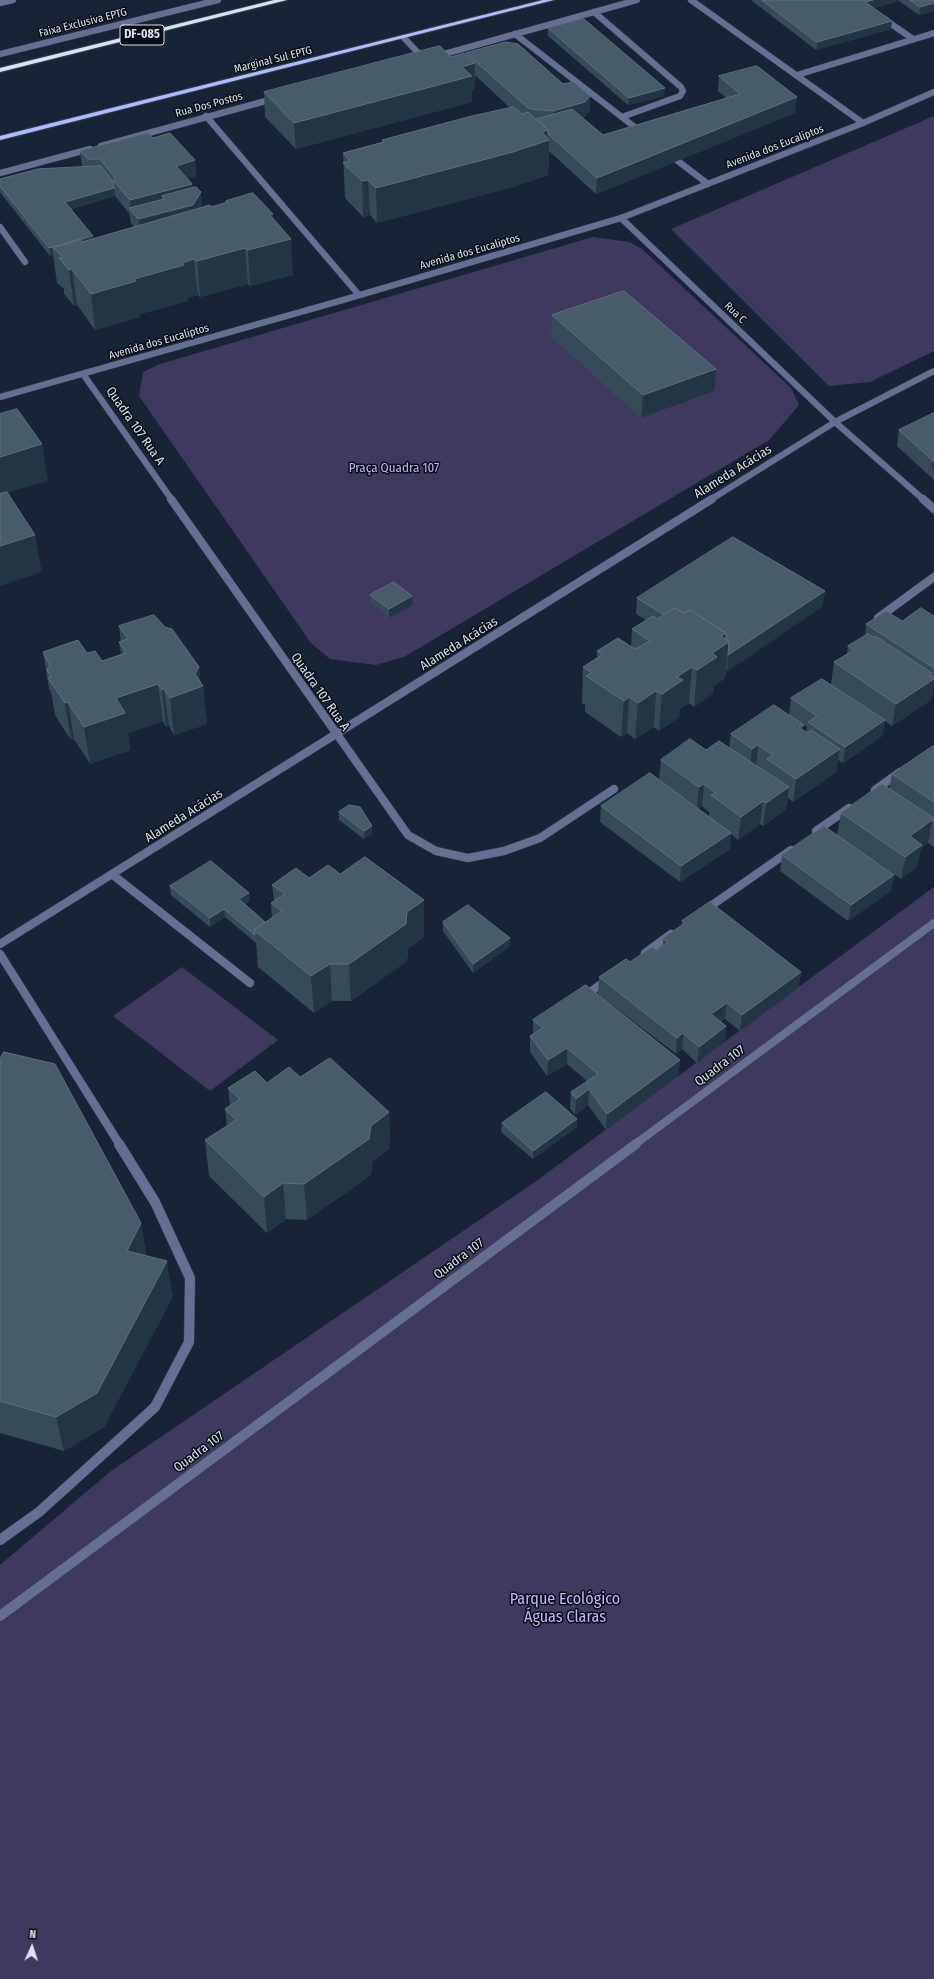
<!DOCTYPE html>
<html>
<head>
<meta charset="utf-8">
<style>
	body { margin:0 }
	#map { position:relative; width:934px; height:1979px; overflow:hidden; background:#182435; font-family:"Fira Sans Condensed",sans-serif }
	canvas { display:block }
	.north { position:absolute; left:12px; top:1927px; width:40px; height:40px; -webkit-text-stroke:3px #080d15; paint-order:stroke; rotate:3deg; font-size:11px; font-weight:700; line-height:16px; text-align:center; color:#d9e2ed }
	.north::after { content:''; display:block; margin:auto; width:14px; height:18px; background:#d9e2ed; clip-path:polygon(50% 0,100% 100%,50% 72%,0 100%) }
</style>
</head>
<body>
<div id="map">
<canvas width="934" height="1979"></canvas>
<div class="north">N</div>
</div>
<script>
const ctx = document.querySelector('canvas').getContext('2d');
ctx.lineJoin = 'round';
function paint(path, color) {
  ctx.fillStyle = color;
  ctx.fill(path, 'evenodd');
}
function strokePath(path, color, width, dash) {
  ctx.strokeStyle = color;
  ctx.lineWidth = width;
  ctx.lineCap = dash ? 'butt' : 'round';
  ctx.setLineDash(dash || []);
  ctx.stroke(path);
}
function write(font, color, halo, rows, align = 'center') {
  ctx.font = font + ' "Fira Sans Condensed",sans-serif';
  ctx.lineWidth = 3;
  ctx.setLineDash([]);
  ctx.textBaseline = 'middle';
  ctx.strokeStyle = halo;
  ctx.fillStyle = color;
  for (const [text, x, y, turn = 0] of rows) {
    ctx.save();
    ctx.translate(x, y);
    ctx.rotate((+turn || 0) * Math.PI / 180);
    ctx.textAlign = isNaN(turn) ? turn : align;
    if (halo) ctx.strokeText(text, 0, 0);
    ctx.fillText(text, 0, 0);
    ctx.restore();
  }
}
paint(new Path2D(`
	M934,116V351L870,382L829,386L671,229Z
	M593,237L629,242L642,249L791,388L799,405L769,440L404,657L376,665L330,659L311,643L139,396L143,372L160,364Z
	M934,887V1979H0V1565L111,1471L535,1182Z
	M182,967L278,1040L210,1091L113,1016Z`), '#40395e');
const serviceFar2 = new Path2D(`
	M691,0L863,123
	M0,3L13,0
	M594,12L681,87L683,91L680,96L622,117
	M884,19L913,39
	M515,34L641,132
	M0,54L218,0
	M797,75L934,33
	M670,155L708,184
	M0,227L25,262`);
const serviceFar1 = new Path2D(`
	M875,790L900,772
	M816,831L849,808
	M113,875L250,983
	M705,910L791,850
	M645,953L671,934
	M0,954L120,1145
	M589,993L608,979`);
const service = new Path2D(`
	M0,1540L39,1512L155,1407L189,1342L190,1278L155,1202L119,1144`);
const minorFar2 = new Path2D(`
	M404,38L424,59
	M437,56L637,0
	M206,116L359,295
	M101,146L273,99
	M0,173L90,149
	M621,218L835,422L924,500
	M83,374L172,500`);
const minorFar1 = new Path2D(`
	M171,499L408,835L436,851L468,858L504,851L540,838L614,789
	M923,499L934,509
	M878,618L934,577
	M634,1145L934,923`);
const minor = new Path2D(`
	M0,1616L636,1144`);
const tertiaryFar1 = new Path2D(`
	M0,397L343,300L621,218L863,123L934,92
	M710,500L835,422L934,371`);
const tertiary = new Path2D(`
	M0,944L712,499`);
const primary = new Path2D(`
	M543,0H554L0,140V136Z`);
const motorway = new Path2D(`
	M274,0H287L0,72V68Z`);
strokePath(serviceFar2, '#333f4f', 7);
strokePath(serviceFar1, '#333f4f', 9);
strokePath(service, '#333f4f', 11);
strokePath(minorFar2, '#333f4f', 7);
strokePath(minorFar1, '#333f4f', 9);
strokePath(minor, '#333f4f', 11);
strokePath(tertiaryFar1, '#333f4f', 7);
strokePath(tertiary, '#333f4f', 9);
strokePath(primary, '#333f4f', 2);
strokePath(motorway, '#333f4f', 2);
strokePath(serviceFar2, '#666f92', 6);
strokePath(serviceFar1, '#666f92', 8);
strokePath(service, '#666f92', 10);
strokePath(minorFar2, '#666f92', 6);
strokePath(minorFar1, '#666f92', 8);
strokePath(minor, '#666f92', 10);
strokePath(tertiaryFar1, '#666f92', 6);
strokePath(tertiary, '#666f92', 8);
paint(primary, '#aebdf7');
paint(motorway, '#dadff1');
paint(new Path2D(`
	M751,0H934V11L919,15L899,1L873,8L891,29L816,50Z
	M548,28L664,96L628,105L548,36Z
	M466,53L563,84L590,96V111L583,118L603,135L726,98L718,91L719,76L795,113L596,194L549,151L548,175L513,187L377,223L370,215L363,217L345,198L343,153L382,142V140L510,108L475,75L474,89L472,90V102L296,149L265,117L264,92L451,57L466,55Z
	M80,151L195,160L196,176L188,178L192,184L193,188L202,208L211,207L226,203V201L273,214V218L293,275L250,286L248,284L200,297L198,295L187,298L188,301L140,314V317L95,330L77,305L74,306L64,294V289L57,283L53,255L50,256L0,192V179L82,167ZM115,196L129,213L131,223L134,227L93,239L71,209Z
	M552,315L714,391L641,418L551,337Z
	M934,413V480L897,446L899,430Z
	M825,591L822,607L726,671L725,678L714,686L713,693L694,707L689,703L680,709L679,717L659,731L654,727L635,739L627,733L621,737L585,712V705L582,703L583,667L597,658V651L631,647L632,629L646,620L636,614L637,598Z
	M370,595L412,596L413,605L389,618L370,603Z
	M934,616V686L931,700L892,726L885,721L882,736L843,763L838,760L836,772L793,802L788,798L786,809L763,826L760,824L738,840L731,834L730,849L680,882L600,822L601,806L659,780L661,760L706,750L729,748L731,734L803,730L806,732L807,727L789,715L791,698L831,684L834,662L847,654L848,646L865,636L866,624L902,621ZM702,806L709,812V816L698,809Z
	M119,626L199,667L200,682L203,686L207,724L174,735L169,726L166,727L163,721L128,733L130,750L90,764L74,739L71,740L55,715L51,692L49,689L43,652L87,653L102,661L121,654L119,642H121Z
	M934,746V847L928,843L921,848L917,867L901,879L875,861L894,875L891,891L848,921L780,871L782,855L837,835L841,813L889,789L892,774Z
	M339,812L372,826V834L364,839L339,820Z
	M340,874L424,900V937L408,949L407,961L351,1001H332L314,1013L258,967L256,943L225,917L210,927L171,895L170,886L249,893L250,901L245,904L265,922L272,918L271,903L274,901L272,885L309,878Z
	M682,921L801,972L798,988L740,1031L725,1019L721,1022L726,1026L725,1042L697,1063L682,1049L676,1054L598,994L599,977L657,950L663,946V938L681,926Z
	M443,922L510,946L473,973L443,931Z
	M533,1020L680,1060L678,1076L606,1130L588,1105L575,1115L570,1108L571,1092L587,1081L567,1064L547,1076L530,1052V1036L533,1035Z
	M0,1059L147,1256L173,1296L104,1427L64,1451L0,1433Z
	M300,1077L389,1112L390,1148L372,1162L371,1175L307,1220L286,1219L267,1233L209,1176L205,1140L227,1126L225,1109L230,1106L228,1088L267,1083Z
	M577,1119V1127L533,1159L501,1132L502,1123Z`), '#364a58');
paint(new Path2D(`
	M873,0H899V1L864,10L865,2Z
	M934,3V11L919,15L920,7Z
	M892,21L891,29L816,50L817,42Z
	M475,63L474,89L472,90V102L296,149L294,123L462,67Z
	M665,88L664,96L628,105L629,98Z
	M590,96V111L584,117L553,127V111Z
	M797,97L795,113L596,194L597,178Z
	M548,130L547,140H549L548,175L513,187L377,223L376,188Z
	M195,160L196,176L178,181L176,166Z
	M368,180L370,215L363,217L362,181Z
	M192,184L194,199L162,196L163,207L131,211L130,200Z
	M114,188L115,196L66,210L65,202Z
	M201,192L202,208L140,235L138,219Z
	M273,214L274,243L291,239L293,275L250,286L248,250L270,215Z
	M93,236L94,244H68L66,243L68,251L52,247L53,255L50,256L49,248Z
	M245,248L248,284L200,297L197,261Z
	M194,259L198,295L187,298L188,301L140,314V317L95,330L91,294L134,279Z
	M72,269L77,305L74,306L69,270Z
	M716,369L714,391L641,418L643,395Z
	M42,444L48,481L0,495V457Z
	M934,460V471L932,469L933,461Z
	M35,535L42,572L0,586V546Z
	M825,591L822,607L727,672L728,655Z
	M412,596L413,605L389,618V609Z
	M726,633L729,642L725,678L714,686L713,693L694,707L697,670L712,653L721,636Z
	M199,667L201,687L203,686L207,724L174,735L170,698L195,674Z
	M692,667L689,703L680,709L679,717L659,731L662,694L677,677Z
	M932,673L931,681L934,679V685L931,700L892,726L896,704Z
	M158,684L163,721L128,733L130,750L90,764L84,727L116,698Z
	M164,689L169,726L166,727L162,690Z
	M656,691L654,727L635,739L638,703Z
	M629,697L627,733L621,737L624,701Z
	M68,702L74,739L71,740L65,703Z
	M885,720L882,736L843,763L845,747Z
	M804,725L801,747L799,728Z
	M758,745L756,768L750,772L752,749Z
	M840,749L836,772L793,802L796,779Z
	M704,784L702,806L697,810L699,787Z
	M789,787L786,809L763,826L766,803Z
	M763,801L760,824L738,840L741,817Z
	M932,820L928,843L921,848L917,867L901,879L910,836Z
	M372,826V834L364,839V831Z
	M731,833L730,849L680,882L681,866Z
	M894,875L891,891L848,921L851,905Z
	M249,893L250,901L240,907L239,899Z
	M424,900V937L408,949L407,961L351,1001L349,964L407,912Z
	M224,909L225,917L210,927V918Z
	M510,938V946L473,973V964Z
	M330,964L332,1001L314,1013L311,976Z
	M801,972L798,988L740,1031L742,1015Z
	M727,1003L725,1019L709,1030L711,1014Z
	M726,1026L725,1042L697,1063L699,1047Z
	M683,1033L682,1049L676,1054L677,1038Z
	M567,1048V1064L547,1076L548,1060Z
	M680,1060L678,1076L606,1130L607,1114Z
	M589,1089L588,1105L575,1115L576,1099Z
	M389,1112L390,1148L372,1162L371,1175L307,1220L304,1184L371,1126Z
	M577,1119V1127L533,1159V1151Z
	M283,1183L286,1219L267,1233L264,1197Z
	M141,1223L147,1258L127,1251Z
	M167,1261L173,1296L104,1427L64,1451L56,1417Z`), '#233443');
const building = new Path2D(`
	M762,0H873L865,2L892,21L817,42Z
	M910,0H934V3L920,7Z
	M584,19L665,88L629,98L548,28Z
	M506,42L518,44L563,84L574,82L590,96L585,102L553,111L531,109L527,107L466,53Z
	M440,46L451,57L464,53L475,63L462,67L472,76L294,123L264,92Z
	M757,66L797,97L597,178L548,134V130L536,119L572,109L603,135L740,94L719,76Z
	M514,107L522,114L528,112L548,130L542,132L549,140L513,152L376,188L368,180L362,181L343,163L350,161L343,153L384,142L382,140L472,116Z
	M148,133L153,138L170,133L195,160L176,166L192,184L130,200L113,180L116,179L100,159H88L80,151Z
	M101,166L113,182L114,188L65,202L93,236L49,248L0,186V179L38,169Z
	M196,187L201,192L193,205L138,219L129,208L164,199L162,196Z
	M253,193L273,214L270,215L291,239L248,250L245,248L197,261L194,259L182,263L184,265L134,279L136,281L91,294L72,269L69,270L59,258L63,257L52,247L68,244L66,243L80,239L82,242L210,205L211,207L228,202L226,201Z
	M624,291L716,369L643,395L552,315Z
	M17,409L42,444L0,457V414Z
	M934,413V460L933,461L899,430Z
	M7,492L35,535L0,546V494Z
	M733,537L825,591L728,655L729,642L726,639V633L690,610L684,613L675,608L664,615L637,598Z
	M394,582L412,596L389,609L370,595Z
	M675,608L684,613L690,610L726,633L721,636L729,642L712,653L717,657L697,670L692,667L677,677L683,680L662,694L656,691L638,703L629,697L624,701L586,676L592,673L583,667L602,655L597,651L618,638L635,649L650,641L632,629L653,616L657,619Z
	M921,608L934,616V668L866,624L886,611L902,621Z
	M154,615L165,627L172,629L199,667L195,674L203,686L170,698L164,689L162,690L158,684L116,698L125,713L84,727L68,702L65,703L48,678L51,677L47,670L50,665L43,652L78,640L87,653L95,651L102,661L126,653L119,642L128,639L119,626Z
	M868,634L873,637L875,636L932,673L930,675L934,677V679L896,704L834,662L854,650L848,646Z
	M822,679L885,720L845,747L808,722L817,716L791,698Z
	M774,705L804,725L799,728L808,733L811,730L840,749L796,779L767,759L773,755L758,745L752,749L731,734Z
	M690,739L706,750L719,741L789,787L766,803L763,801L741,817L711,795L716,793L704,784L699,787L661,760Z
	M933,746H934V802L892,774Z
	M650,773L731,833L681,866L601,806Z
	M882,784L934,818V822L932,820L910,836L922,845L905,857L841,813Z
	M349,805L360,807L372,826L364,831L339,812Z
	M824,826L894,875L851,905L782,855Z
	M365,857L424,900L407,912L406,924L349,964H330L311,976L254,930L282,911L271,903L285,894L272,885L296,868L309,878L328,865L340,874Z
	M211,861L249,893L239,899L265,922L254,930L255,935L224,909L210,918L170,886Z
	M710,902L801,972L742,1015L727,1003L711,1014L726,1026L699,1047L683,1033L677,1038L599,977L626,959L630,962L652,947L657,950L668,942L663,938L685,923L682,921Z
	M468,905L510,938L473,964L443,922Z
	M586,985L680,1060L607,1114L589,1089L576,1099L571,1092L598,1074L567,1048L548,1060L530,1036L543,1028L533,1020Z
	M4,1052L55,1064L141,1223L127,1251L167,1261L97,1393L56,1417L0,1401V1059Z
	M330,1058L389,1112L371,1126L369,1139L304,1184L283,1183L264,1197L205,1140L236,1120L225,1109L240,1099L228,1088L255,1071L267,1083L289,1067L300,1077Z
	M546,1092L577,1119L533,1151L502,1123Z`);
paint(building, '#485b68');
strokePath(building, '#5e707d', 1);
write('11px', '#d9e2ed', '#080d15', [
	["Faixa Exclusiva EPTG",83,23,-14],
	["Marginal Sul EPTG",273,60,-14],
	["Rua Dos Postos",209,105,-15],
	["Avenida dos Eucaliptos",775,147,-21],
	["Avenida dos Eucaliptos",470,252,-16],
	["Rua C",735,313,44],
	["Avenida dos Eucaliptos",159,342,-16]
]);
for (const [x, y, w] of [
	[142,35,44]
]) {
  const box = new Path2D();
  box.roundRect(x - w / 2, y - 10, w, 20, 3);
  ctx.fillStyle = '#080d15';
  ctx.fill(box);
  strokePath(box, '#d9e2ed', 1);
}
write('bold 12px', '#d9e2ed', null, [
	["DF-085",142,35]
]);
write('13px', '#d9e2ed', '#080d15', [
	["Quadra 107 Rua A",135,426,55],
	["Alameda Acácias",733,472,-32],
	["Alameda Acácias",459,644,-32],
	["Quadra 107 Rua A",320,692,55],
	["Alameda Acácias",184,816,-32],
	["Quadra 107",720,1066,-37],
	["Quadra 107",459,1259,-37],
	["Quadra 107",199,1452,-37]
]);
write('13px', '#c1b6f9', '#080d15', [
	["Praça Quadra 107",394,468]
]);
write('16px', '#c1b6f9', '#080d15', [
	["Parque Ecológico",565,1600],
	["Águas Claras",565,1618]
]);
</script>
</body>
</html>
